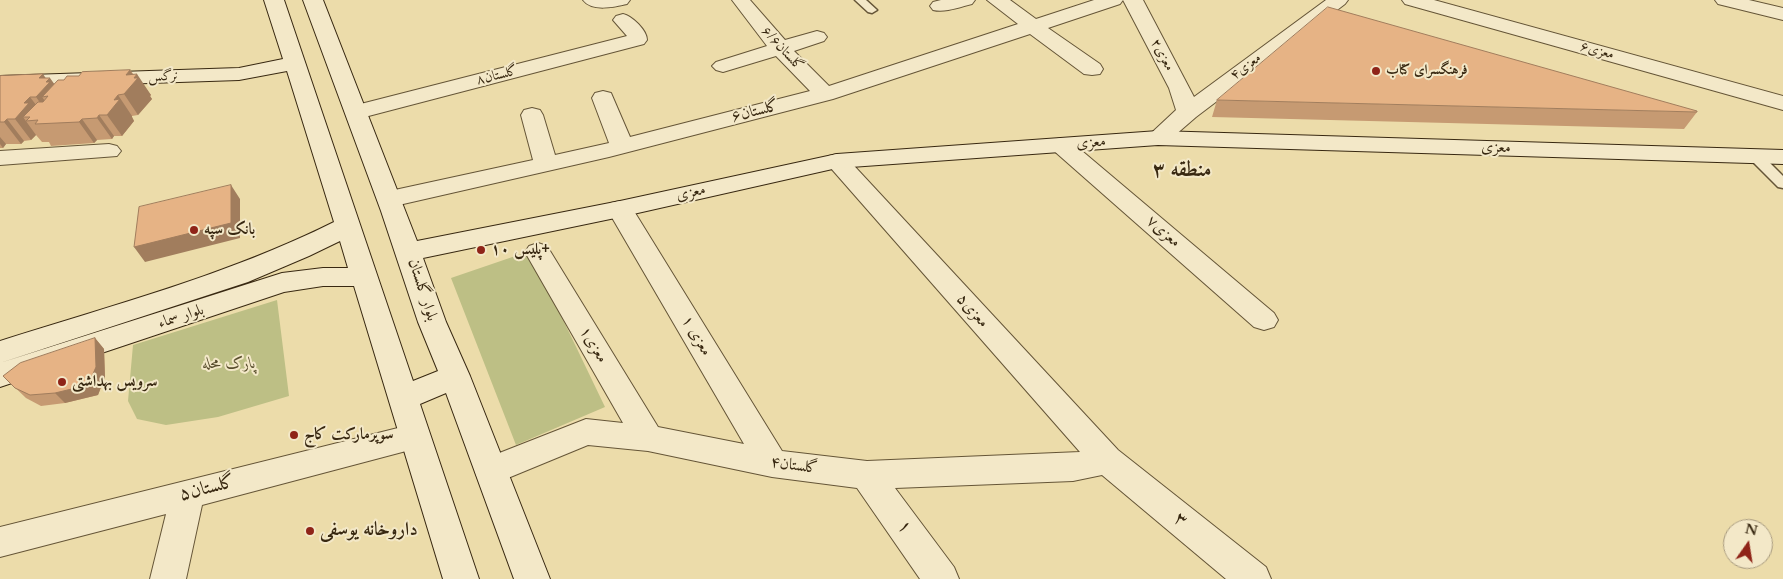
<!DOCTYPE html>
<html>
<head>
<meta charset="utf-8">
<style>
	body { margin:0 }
	#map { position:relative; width:1783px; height:579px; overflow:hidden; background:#ecdcaa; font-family:Cardo,serif }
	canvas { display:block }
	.north { position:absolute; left:1723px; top:519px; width:50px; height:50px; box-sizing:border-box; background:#f3e8c8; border:1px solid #a89b7f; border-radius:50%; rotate:13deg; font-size:14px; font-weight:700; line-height:20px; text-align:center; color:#382811 }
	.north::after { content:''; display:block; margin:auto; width:18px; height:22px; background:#8f2418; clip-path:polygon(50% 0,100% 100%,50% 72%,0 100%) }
</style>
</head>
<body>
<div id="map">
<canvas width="1783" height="579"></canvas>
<div class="north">N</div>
</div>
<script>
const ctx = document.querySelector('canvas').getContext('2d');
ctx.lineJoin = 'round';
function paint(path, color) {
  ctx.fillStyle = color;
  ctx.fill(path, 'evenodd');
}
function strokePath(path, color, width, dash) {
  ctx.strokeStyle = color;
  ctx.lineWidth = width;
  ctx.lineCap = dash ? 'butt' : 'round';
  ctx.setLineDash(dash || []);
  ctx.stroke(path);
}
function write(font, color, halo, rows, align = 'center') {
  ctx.font = font + ' Cardo,Amiri,serif';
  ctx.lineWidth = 4;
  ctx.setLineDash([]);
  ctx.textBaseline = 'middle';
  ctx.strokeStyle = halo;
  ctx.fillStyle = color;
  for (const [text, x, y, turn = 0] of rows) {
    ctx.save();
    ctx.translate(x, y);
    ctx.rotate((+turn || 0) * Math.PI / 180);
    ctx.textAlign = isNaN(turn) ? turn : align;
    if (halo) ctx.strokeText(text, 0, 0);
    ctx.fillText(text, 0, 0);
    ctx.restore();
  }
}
paint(new Path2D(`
	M530,251L605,407L516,445L451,278Z
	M277,300L289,396L218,417L166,425L137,419L128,401L133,345Z`), '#bdbf85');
const lane = new Path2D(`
	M855,0H866L877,10L872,13L868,12Z
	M1755,152L1760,153L1783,176V188L1778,187L1750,159L1749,156L1750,153Z`);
const street = new Path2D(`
	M583,0H630L627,4C614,7 592,12 583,0Z
	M732,0H750L785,40L817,31L824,33L827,37L824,41L794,51L829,86L1018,24L987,0H1010L1036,19L1094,0H1123L1120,4L1048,28L1100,64L1103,69L1100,74L1092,75L1084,74L1030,34L833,99L609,157L390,207L381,205L378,199L381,193L390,191L533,160L521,115L524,110L532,108L540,110L543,115L555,155L609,143L592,98L595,93L603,91L611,93L630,137L810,91L776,56L723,72L716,70L712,66L716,62L767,46Z
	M941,0H975L972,4C960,7 945,13 933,10L930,6L933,2Z
	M1123,0H1143L1194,97L1326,0H1348L1345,4L1196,117L1166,143L1158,145L1150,143L1146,138L1176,110L1169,88Z
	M1402,0H1434L1783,96V110L1405,4Z
	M1715,0H1749L1783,8V20L1718,4Z
	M623,14C632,16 647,30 647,40L644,44L357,119L349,117L346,112L349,107L627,36L613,20L616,16Z
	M1061,138L1069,140L1274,313L1278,320L1274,327L1264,330L1254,327L1053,150L1049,145L1053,140Z
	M109,144L117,146L121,151L117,156L0,165V151Z
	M837,154L845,156L1118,450L1266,567L1271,579H1226L1102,475L1073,481L895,488L954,567L959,579H920L857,488L772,477L648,451L588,445L491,485L479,481L475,471L479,461L586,419L623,423L525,252L529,246L538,243L547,246L658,427L744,444L607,209L611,203L620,201L629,203L782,451L867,461L1080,452L829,166L825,161L829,156Z
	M414,424L425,428L430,437L425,446L202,505L186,579H150L166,514L0,557V527Z`);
const secondary = new Path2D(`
	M264,0H284L413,381L438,371L418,322L381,211L303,0H323L417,241L620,201L837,154L1158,131L1783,150V164L1158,145L837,168L620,217L423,258L446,322L470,376L550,579H514L446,393L420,404L479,579H443L354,286H323L284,292L0,387V363L282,273L323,268H348L340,241L309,256L248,282L0,363V341C113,305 228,275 334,222L287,71L239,80L0,88V76L239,68L283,59Z`);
strokePath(lane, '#655537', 3);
strokePath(street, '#655537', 2);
strokePath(secondary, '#382811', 2);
paint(lane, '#f3e8c8');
paint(street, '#f3e8c8');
paint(secondary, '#f3e8c8');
paint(new Path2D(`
	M130,70L151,95L150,96L152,99L138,115L132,116V117L134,121L122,136H114L112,139L97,140L94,143L51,146L49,142H42L36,135L31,140L24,141L21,144H6L3,148H0V76L45,78L54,84L64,80L79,76Z
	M1217,100L1697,112L1684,129L1212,117Z
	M95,338L104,349L105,377L98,395L65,403L41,406L26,398L3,376Z`), '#c69a72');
paint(new Path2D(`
	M130,70L134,77L137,74L151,95L150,96L152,99L138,115L124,94L126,75Z
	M43,74L47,80L50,78L65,99L48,96L42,97L55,114L51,118L36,97L39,78Z
	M118,95L132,116V117L134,121L122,136L107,115L114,100Z
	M30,97L46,118L38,120L30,117H23L36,135L31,140L15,119L24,103Z
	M99,115L114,136L112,139L97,118Z
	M7,119L24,141L21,144L4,122Z
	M82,119L97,140L94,143L79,122Z
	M0,137L6,144L3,148L0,144Z
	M231,185L240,199V238L145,262L134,247Z
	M95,338L104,349L105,377L98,395L65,403L55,393Z`), '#a17d5d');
const building = new Path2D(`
	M1328,7L1697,111V112L1217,100Z
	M130,70L126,75L137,74L134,78H138L124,94L118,95L114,100L120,99L107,115H99L97,118L82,119L79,122L35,124L38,120L26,121L30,117H23L38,102H43L48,96L42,97L58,80H64L67,76H79L82,72Z
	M43,74L39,78H50L46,82H50L36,97H30L24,103H29L15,119H7L4,122H0V76Z
	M231,185V223L134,247L139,207Z
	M95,338L96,367L88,385L55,393L30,395L15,388L3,376L20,363Z`);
paint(building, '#e6b385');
strokePath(building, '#a17d5d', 1);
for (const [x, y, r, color] of [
	[1376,71,5,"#8f2418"],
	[194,230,5,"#8f2418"],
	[481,250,5,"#8f2418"],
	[62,382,5,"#8f2418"],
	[294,435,5,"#8f2418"],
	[310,531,5,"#8f2418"]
]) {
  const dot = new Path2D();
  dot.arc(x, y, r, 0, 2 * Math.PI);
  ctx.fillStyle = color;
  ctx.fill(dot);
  strokePath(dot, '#f3e8c8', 2);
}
write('14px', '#382811', '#f3e8c8', [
	["۶/۶گلستان",782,49,47],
	["۶معزی",1597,51,15],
	["۲معزی",1162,55,62],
	["۴معزی",1246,67,-37],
	["گلستان۸",497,76,-14],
	["نرگس",163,77,-2]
]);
write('bold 14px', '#382811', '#f3e8c8', [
	["فرهنگسرای کتاب",1386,71]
], 'left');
write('16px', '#382811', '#f3e8c8', [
	["گلستان۶",755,112,-14],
	["معزی",1091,143,-4],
	["معزی",1496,148,2],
	["معزی",691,193,-13],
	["۷معزی",1163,232,41],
	["بلوار گلستان",422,290,72],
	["۵معزی",972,311,48],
	["بلوار سماء",181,317,-18],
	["معزی ۱",696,336,59],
	["۱معزی",593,345,59],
	["گلستان۴",794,466,8]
]);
write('bold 16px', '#382811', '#f3e8c8', [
	["بانک سپه",204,230],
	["پلیس ۱۰+",491,250],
	["سرویس بهداشتی",72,382],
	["سوپرمارکت کاج",304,435]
], 'left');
write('italic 16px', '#594e2e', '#f3e8c8', [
	["پارک محله",229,364]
]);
write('19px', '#382811', '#f3e8c8', [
	["گلستان۵",207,489,-14],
	["۳",1180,520,39],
	["۱",904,527,55]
]);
write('bold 19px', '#382811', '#f3e8c8', [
	["داروخانه یوسفی",320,531]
], 'left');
write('bold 21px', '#382811', '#f3e8c8', [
	["منطقه ۳",1182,171]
]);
</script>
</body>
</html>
